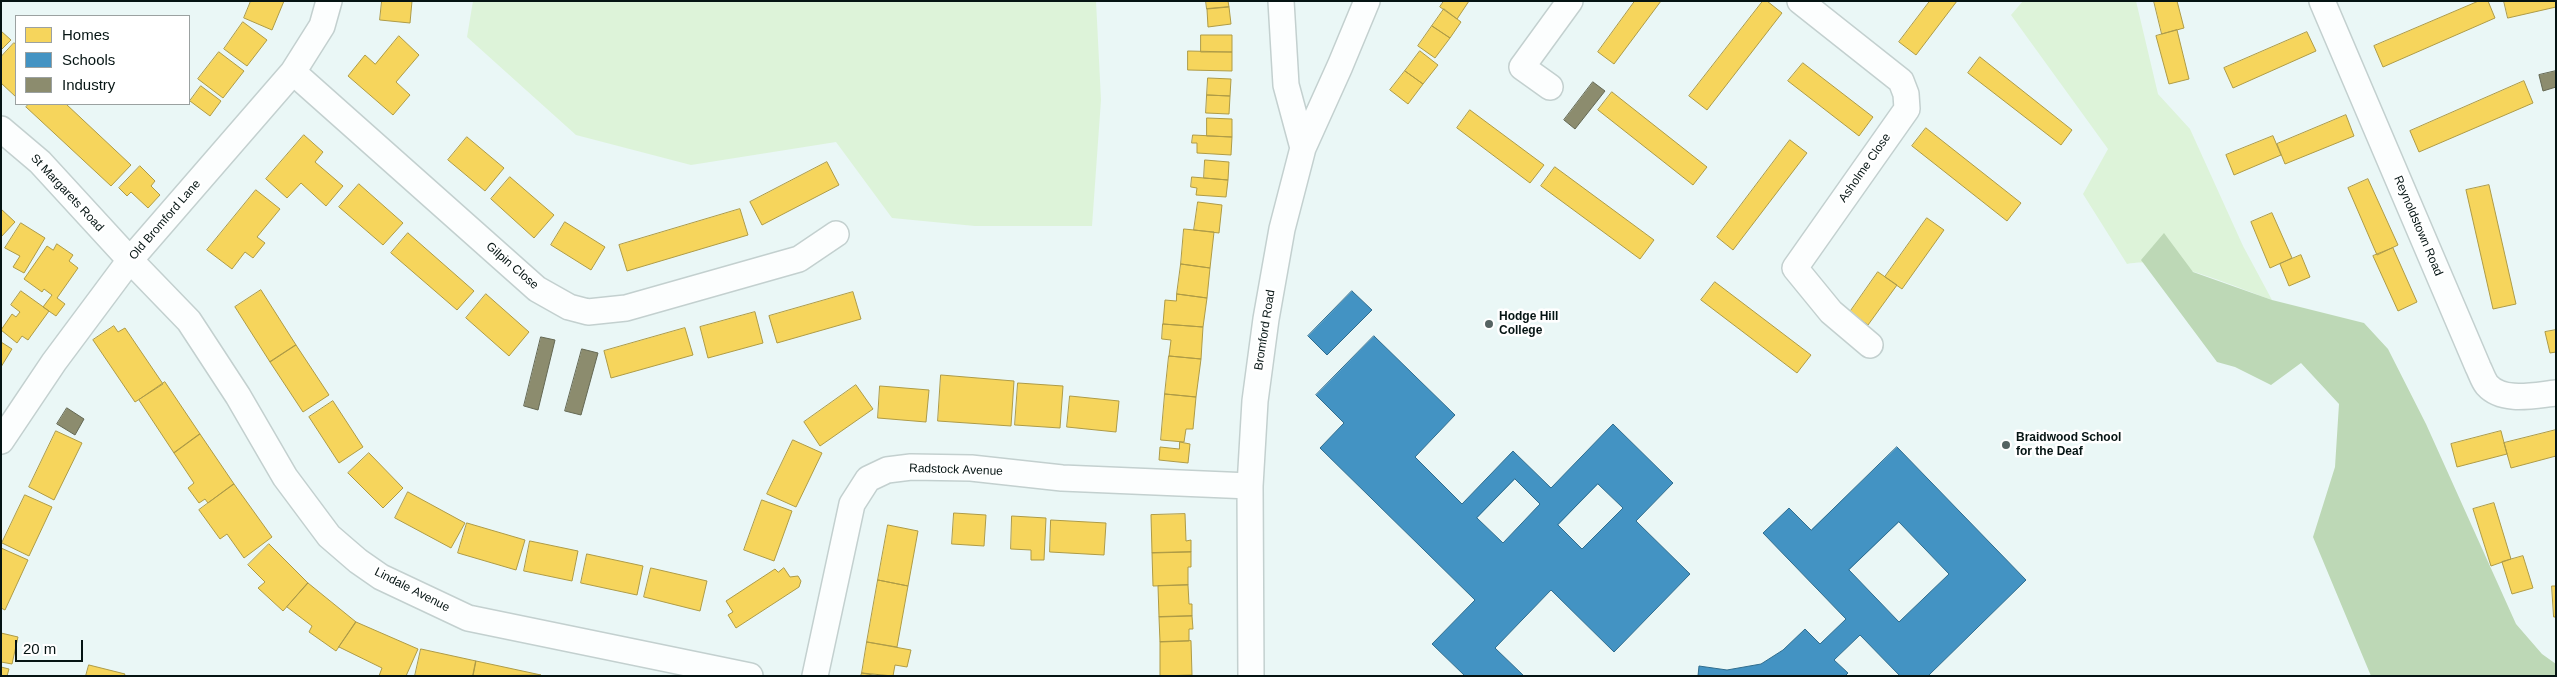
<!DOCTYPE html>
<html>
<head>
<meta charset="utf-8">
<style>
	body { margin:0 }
	#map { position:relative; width:2557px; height:677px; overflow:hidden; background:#eaf7f6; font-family:Arial,sans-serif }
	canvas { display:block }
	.frame { position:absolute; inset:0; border:2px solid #051413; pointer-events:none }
	.legend { position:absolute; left:15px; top:15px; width:175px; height:90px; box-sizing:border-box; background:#fff; border:1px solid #9ba1a1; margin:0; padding:6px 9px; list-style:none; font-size:15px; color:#051413 }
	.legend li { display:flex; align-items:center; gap:10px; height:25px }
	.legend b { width:25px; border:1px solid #9ba1a1 }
	.scale { position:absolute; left:15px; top:640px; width:68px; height:22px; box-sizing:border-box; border:2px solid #051413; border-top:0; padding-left:6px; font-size:15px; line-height:18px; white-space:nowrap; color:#051413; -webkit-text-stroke:4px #fff; paint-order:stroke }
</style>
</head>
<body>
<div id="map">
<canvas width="2557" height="677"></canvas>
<div class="frame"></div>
<ul class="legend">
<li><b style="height:14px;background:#f6d55c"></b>Homes</li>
<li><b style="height:14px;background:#4393c3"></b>Schools</li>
<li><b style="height:14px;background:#8c8c6e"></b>Industry</li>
</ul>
<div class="scale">20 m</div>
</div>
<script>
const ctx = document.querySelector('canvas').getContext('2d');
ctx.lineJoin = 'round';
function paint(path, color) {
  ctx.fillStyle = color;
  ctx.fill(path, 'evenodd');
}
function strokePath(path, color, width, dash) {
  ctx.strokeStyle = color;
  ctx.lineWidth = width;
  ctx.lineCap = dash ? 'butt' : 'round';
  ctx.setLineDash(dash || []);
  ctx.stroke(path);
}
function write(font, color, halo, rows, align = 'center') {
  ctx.font = font + ' Arial,sans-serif';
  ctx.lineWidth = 5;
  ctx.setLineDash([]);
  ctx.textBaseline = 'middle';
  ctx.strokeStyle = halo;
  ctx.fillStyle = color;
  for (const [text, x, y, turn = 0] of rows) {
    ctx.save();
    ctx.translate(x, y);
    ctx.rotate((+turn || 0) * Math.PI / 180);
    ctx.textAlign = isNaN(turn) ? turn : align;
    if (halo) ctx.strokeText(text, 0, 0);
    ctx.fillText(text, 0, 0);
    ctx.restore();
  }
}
paint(new Path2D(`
	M473,1H1096L1101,100L1092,226H975L892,218L836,142L691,165L576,135L467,37Z
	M2023,1H2136L2158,94L2190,129L2243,246L2272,300C2236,287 2164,255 2127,264L2083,194L2108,149L2011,15Z`), '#ddf3d9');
paint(new Path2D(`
	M2164,233L2193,272L2272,300L2364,323L2388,349L2426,424L2516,624L2542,654L2556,664V676H2371L2313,537L2335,467L2339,404L2301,363L2271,385L2235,367L2217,362L2141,260Z`), '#bdd8b6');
const homes = new Path2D(`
	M251,1H284L272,30L244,18Z
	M382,1H412L410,23L380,20Z
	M1206,1H1228L1229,7L1207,9Z
	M1444,1H1469L1457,19L1440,7Z
	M1635,1H1661L1614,64L1598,52Z
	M1763,1H1767L1782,13L1707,110L1689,96Z
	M1930,1H1957L1916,55L1899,42Z
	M2154,1H2177L2184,28L2162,34Z
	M2479,1H2488L2495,18L2383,67L2374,46Z
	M2504,1H2556V7L2508,18Z
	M1229,7L1231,24L1208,27L1207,9Z
	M1444,9L1461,22L1450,38L1432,26Z
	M243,22L267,40L247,66L224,49Z
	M1432,26L1450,38L1435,58L1418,46Z
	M2177,30L2189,79L2169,84L2156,36Z
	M1,31L11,40L1,50Z
	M2307,32L2316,51L2233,88L2224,68Z
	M1201,35H1232V52H1201Z
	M399,36L419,55L396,82L410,95L393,115L348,76L365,55L375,64Z
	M14,43L16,44V97L1,83V57Z
	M1188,51L1232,52V71L1188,70Z
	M1420,51L1438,65L1423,84L1405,71Z
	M219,52L244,71L223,98L198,79Z
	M1980,57L2072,130L2061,145L1968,73Z
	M1803,63L1873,117L1859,136L1788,81Z
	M1405,71L1423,84L1408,104L1390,90Z
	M1208,78L1231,79L1230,96L1207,95Z
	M2524,81L2533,103L2419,152L2410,131Z
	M201,86L221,101L210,116L190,101Z
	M1612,92L1707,167L1693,185L1598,110Z
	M1207,95L1230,96L1229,114L1206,113Z
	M29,104H66L131,165L111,186L26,107Z
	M1470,110L1544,165L1530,183L1457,128Z
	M2346,115L2354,136L2285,164L2277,144Z
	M1207,118L1232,119V137L1207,136Z
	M1926,128L2021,203L2007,221L1912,146Z
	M304,135L323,152L315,162L343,186L326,206L301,183L287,198L266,179Z
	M1193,135L1232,137L1231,155L1197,153V143H1192Z
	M2273,136L2281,155L2234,175L2226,155Z
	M467,137L504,168L485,191L448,160Z
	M1790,140L1807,153L1733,250L1717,237Z
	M1205,160L1229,162L1228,180L1204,178Z
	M827,162L839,185L762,225L750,202Z
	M140,166L155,181L151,186L160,195L148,208L131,192L127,196L119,188Z
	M1555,167L1654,240L1640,259L1541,186Z
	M510,177L554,215L534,238L491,199Z
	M1192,177L1228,180L1226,197L1196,195L1197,188L1191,187Z
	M2368,179L2398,245L2377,255L2348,188Z
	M359,184L403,223L383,245L339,207Z
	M2489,185L2516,304L2493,309L2466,190Z
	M256,190L280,209L257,237L265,243L253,258L245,252L232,269L207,250Z
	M1198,202L1222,205L1219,233L1194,230Z
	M1,209L15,222L1,237Z
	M740,209L748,235L627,271L619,245Z
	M2272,213L2292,258L2270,268L2251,222Z
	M1927,218L1944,230L1902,289L1885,277Z
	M565,222L605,247L591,270L551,245Z
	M21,223L45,238L24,273L13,267L20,256L5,248Z
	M1184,229L1214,232L1210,268L1181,264Z
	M408,233L474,291L457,310L391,253Z
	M57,244L73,255L69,261L78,268L57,298L65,304L56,316L43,307L52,295L44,289L42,292L24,279L47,246L53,250Z
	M2393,248L2417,302L2398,311L2373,256Z
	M2301,255L2310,277L2289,286L2280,264Z
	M1181,264L1210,268L1207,298L1177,294Z
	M1878,272L1897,285L1868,325L1850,312Z
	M1715,282L1811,355L1797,373L1701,300Z
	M261,290L296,345L270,362L235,307Z
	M21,291L49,311L28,340L22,336L17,343L1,330L12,314L16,317L20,312L11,305Z
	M853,292L861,319L777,343L769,316Z
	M486,294L529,332L509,356L466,318Z
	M1177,294L1207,298L1203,327L1163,324L1165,300L1176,301Z
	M755,312L763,343L708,358L700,327Z
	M1163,324L1203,327L1201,359L1169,356L1171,340L1162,339Z
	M114,326L118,332L125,328L163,384L135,402L93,340Z
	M685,328L693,355L611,378L604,351Z
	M2556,330V352L2550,353L2545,332Z
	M1,342L12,349L1,367Z
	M296,345L329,395L303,412L270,362Z
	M1169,356L1201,359L1196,397L1165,394Z
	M941,375L1014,381L1011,426L938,421Z
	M165,382L200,434L174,453L139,400Z
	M1018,383L1063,386L1060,428L1015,425Z
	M856,385L873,409L820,446L804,422Z
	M880,386L929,390L926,422L878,418Z
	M1165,394L1196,397L1193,429H1186L1184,442L1161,440Z
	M1070,396L1119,401L1116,432L1067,427Z
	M333,401L363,447L339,463L309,417Z
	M2556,430V456L2511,468L2504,443Z
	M56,431L82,443L54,500L29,487Z
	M2501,431L2507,454L2457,467L2451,444Z
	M200,434L234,484L208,503L205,499L199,503L188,488L194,483L174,453Z
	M793,440L822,453L796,507L767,494Z
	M1180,442L1190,444L1188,463L1159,460L1160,447L1179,449Z
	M369,453L403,488L383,508L348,473Z
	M234,484L272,537L244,558L227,534L220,539L199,510Z
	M408,492L465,523L451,548L395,518Z
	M25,495L52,507L29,556L2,543Z
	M762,500L792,511L774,561L744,550Z
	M2494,503L2511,559L2491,566L2473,509Z
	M954,513L986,515L984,546L952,544Z
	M1185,514L1186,541L1191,540V552L1152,553L1151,515Z
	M1012,516L1046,518L1044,560H1031V550L1011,549Z
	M1051,520L1106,523L1104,555L1050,552Z
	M467,523L525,540L516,570L458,553Z
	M888,525L918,531L908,586L878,580Z
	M530,541L578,551L572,581L524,571Z
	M269,544L308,583L283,611L258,588L265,582L248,565Z
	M1,548L28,560L5,610L1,608Z
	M1191,552V567H1188V585L1153,586L1152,553Z
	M587,554L643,566L637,595L581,583Z
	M2523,556L2533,588L2512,594L2502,562Z
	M651,568L707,581L700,611L644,597Z
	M784,568L790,577L798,576L801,581L799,587L736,628L728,615L733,612L726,601L775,569L778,572Z
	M878,580L908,586L897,647L867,642Z
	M308,583L356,622L336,651L309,632L312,626L287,607Z
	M1188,585L1189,604H1192V616L1159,617L1158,586Z
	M2552,586H2556V617H2554Z
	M1192,616L1193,629H1189V641L1160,642L1159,617Z
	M356,622L418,649L406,676H379L382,668L339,647Z
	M1,633L18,637L12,664L1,662Z
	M1191,641L1192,675L1160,676V642Z
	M867,642L911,650L907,667L895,665L893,676L862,673Z
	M421,649L476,661L473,676H415Z
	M476,661L541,675L473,676Z
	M89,665L125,674L124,676H86Z
	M1,667L9,669L7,676H1Z
	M862,673L878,676H861Z`);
paint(homes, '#f6d55c');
strokePath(homes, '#ae9b46', 1);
const schools = new Path2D(`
	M1352,291L1372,310L1327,355L1308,336Z
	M1374,336L1455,415L1415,457L1462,504L1513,451L1551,488L1613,424L1673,483L1636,521L1690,574L1614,652L1551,590L1495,648L1524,676H1465L1432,644L1475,600L1320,448L1344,423L1316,395ZM1515,479L1540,504L1503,543L1477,518ZM1598,484L1623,508L1582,549L1558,525Z
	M1897,447L2026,580L1928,676H1900L1860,635L1834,660L1848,673L1845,676H1698L1699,666L1727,670L1761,664L1783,650L1805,629L1820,644L1846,619L1763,533L1789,508L1811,530ZM1899,522L1949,574L1899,622L1849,570Z`);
paint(schools, '#4393c3');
strokePath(schools, '#306d8e', 1);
const industry = new Path2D(`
	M2556,71V87L2543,91L2539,75Z
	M1593,82L1605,91L1575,129L1564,120Z
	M541,337L555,340L538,410L524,406Z
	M582,349L598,353L581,415L565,411Z
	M67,408L84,419L75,435L57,424Z`);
paint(industry, '#8c8c6e');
strokePath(industry, '#646853', 1);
const minor = new Path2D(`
	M1281,1L1286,85L1303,148
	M1800,1L1901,81L1906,94L1907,109L1795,268L1831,312L1870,345
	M2322,1L2478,367C2481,373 2483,380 2487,385C2503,403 2535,395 2556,393
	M293,72L537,289L569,307L588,312L626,308L799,259L836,234
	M1550,87L1522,67L1570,1
	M1,129L40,162L130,260L189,321L238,396L285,477L329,536L358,561L381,577L468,618L750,676
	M1,441L54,362L130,260L293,72L322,26L329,1
	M815,676L852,504L868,479L887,470L911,467L971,468L1062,478L1250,486
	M1251,676L1250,486L1255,401L1266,319L1282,229L1303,148L1340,66L1367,1`);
strokePath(minor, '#c3d0cf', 28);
strokePath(minor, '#fcfefe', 25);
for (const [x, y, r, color] of [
	[1489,324,5,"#556362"],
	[2006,445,5,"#556362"]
]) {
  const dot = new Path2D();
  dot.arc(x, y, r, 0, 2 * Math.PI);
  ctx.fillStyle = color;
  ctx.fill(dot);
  strokePath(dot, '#fff', 2);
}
write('12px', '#051413', '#fff', [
	["Asholme Close",1865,168,-55],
	["St Margarets Road",67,193,47],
	["Old Bromford Lane",165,220,-49],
	["Reynoldstown Road",2418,226,67],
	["Gilpin Close",512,266,41],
	["Bromford Road",1265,330,-81],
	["Radstock Avenue",956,470,2],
	["Lindale Avenue",412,590,27]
]);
write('bold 12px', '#051413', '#fff', [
	["Hodge Hill",1499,317],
	["College",1499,331],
	["Braidwood School",2016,438],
	["for the Deaf",2016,452]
], 'left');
</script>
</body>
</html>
